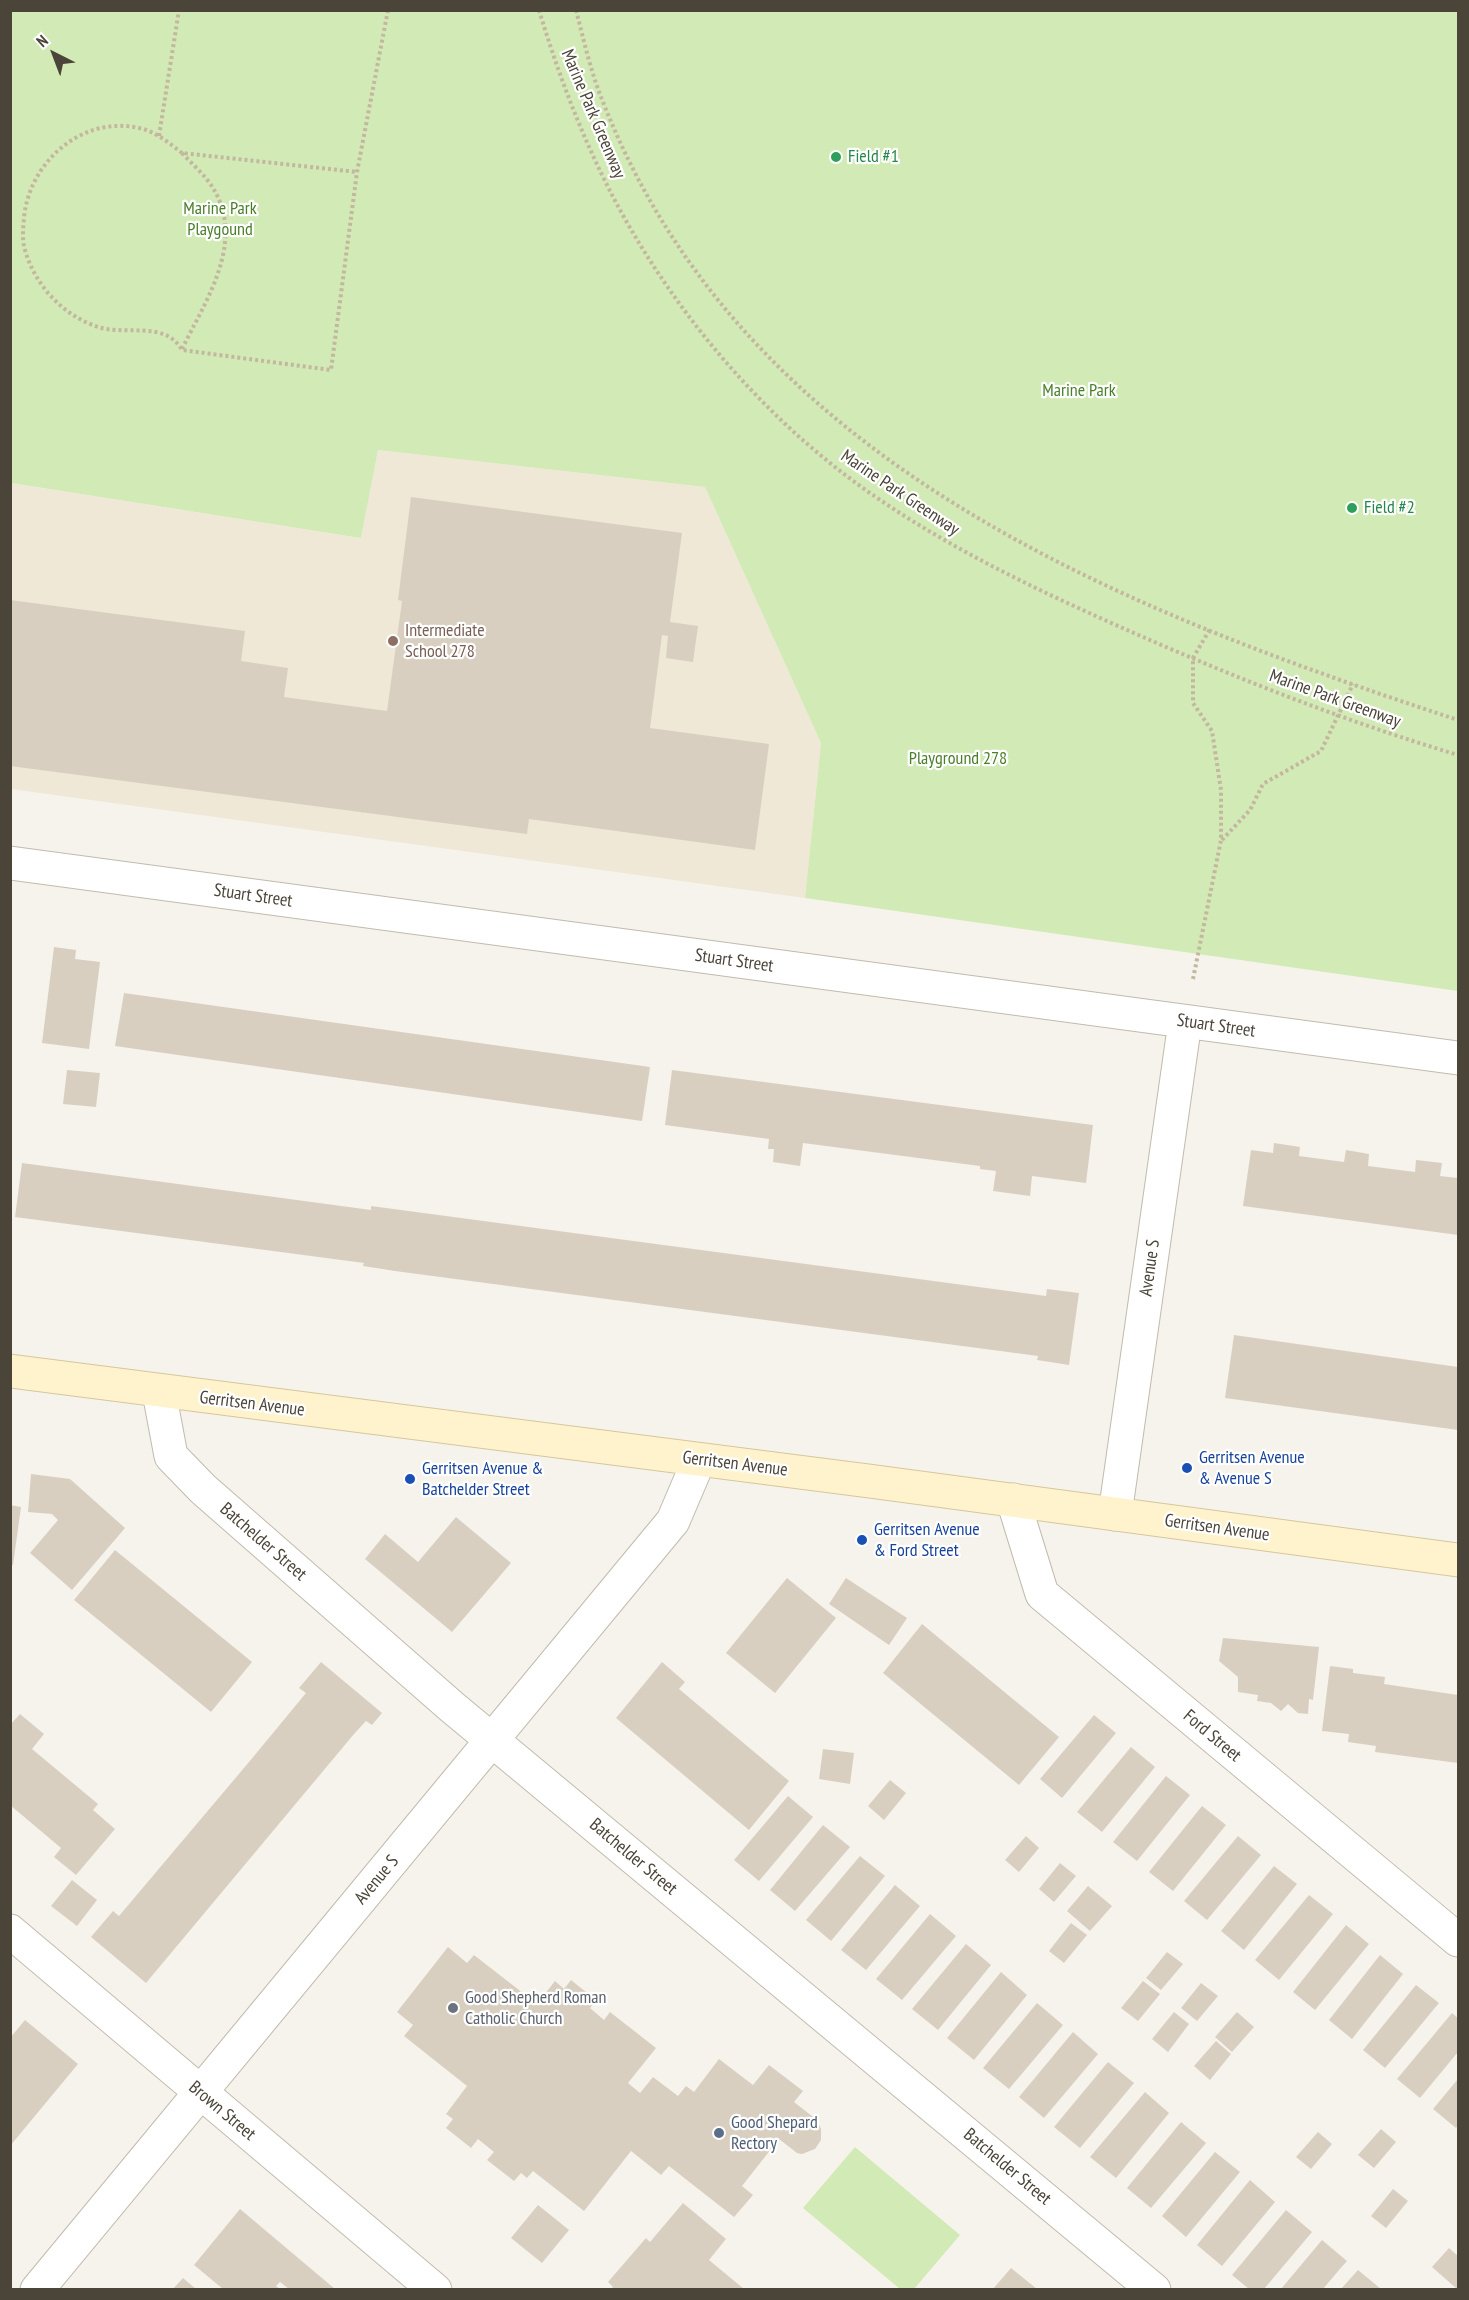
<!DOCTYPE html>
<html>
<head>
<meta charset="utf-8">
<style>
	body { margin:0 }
	#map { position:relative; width:1469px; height:2300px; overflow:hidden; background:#f6f3ec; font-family:"PT Sans Narrow",sans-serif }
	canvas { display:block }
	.frame { position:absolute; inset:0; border:12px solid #4b4439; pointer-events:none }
	.north { position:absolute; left:24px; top:24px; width:60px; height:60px; -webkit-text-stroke:4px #fff; paint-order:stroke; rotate:318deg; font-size:16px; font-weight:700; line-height:24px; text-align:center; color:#4b4439 }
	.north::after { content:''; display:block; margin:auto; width:21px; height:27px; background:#4b4439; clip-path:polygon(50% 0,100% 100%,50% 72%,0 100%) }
</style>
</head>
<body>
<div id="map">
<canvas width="1469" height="2300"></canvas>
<div class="frame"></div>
<div class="north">N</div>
</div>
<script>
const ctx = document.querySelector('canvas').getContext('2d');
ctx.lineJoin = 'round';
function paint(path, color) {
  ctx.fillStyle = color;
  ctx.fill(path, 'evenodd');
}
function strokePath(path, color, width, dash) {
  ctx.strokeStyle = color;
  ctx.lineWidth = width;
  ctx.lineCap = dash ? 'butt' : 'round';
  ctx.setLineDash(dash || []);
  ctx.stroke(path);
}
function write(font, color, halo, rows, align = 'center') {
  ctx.font = font + ' "PT Sans Narrow",sans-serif';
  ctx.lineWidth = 4.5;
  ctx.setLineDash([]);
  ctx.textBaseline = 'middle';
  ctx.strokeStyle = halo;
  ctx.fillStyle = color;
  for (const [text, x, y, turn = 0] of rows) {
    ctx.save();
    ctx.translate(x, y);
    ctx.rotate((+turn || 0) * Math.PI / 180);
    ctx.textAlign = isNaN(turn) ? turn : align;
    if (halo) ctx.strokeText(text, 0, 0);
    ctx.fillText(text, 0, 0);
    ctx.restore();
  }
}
paint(new Path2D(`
	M378,450L705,487L821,743L805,898L11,789L10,483L361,538Z`), '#efe8d6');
paint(new Path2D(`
	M10,11H1458V991L805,898L821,743L705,487L378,450L361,538L11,483Z
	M855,2147L960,2235L914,2289H900L803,2208Z`), '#d2eab5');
paint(new Path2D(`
	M411,497L682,533L670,622L698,626L693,662L666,658L668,636L662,635L650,728L769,744L755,850L529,819L527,834L10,766V600L245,631L241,661L288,668L284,697L387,711L402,601L398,600Z
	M54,947L76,950L75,959L100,962L89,1049L42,1043Z
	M124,993L650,1067L642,1121L115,1046Z
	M67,1070L100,1073L96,1107L63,1104Z
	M672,1070L1093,1125L1086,1183L1032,1176L1030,1196L993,1191L996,1171L980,1169V1166L803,1143L800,1166L773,1162L774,1149H768L769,1139L665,1125Z
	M1274,1143L1300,1147L1299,1156L1344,1162L1346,1150L1369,1154L1368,1166L1415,1172L1416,1160L1442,1163L1440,1176L1458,1178V1235L1243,1206L1251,1150L1273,1153Z
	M22,1163L371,1210V1206L1046,1296L1047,1289L1079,1293L1069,1365L1037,1360L1038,1356L395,1271L363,1266L364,1263L15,1217Z
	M1234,1335L1458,1367V1430L1225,1398Z
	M31,1474L70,1479L125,1528L72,1590L30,1553L58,1520L52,1514L28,1512Z
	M10,1505L21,1507L13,1565H10Z
	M456,1517L511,1563L452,1632L365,1559L385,1534L418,1562Z
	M115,1550L252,1662L211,1712L74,1600Z
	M787,1578L836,1618L775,1693L726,1653Z
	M846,1578L907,1618L889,1645L829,1604Z
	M922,1624L1059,1737L1019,1785L883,1673Z
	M1223,1638L1319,1647L1313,1700L1309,1699L1308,1714L1298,1713L1288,1704L1281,1711L1271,1703L1257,1701L1258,1695L1238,1692V1677L1219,1661Z
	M321,1662L382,1713L372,1725L366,1721L354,1734L146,1983L91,1937L113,1911L119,1916L249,1762L306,1693L299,1688Z
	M662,1662L685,1682L679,1689L789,1781L749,1830L616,1718Z
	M1330,1666L1353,1669V1673L1385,1677L1384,1684L1458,1695V1763L1375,1752L1376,1746L1348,1742L1349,1734L1322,1731Z
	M20,1714L44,1734L32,1749L98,1804L93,1810L115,1829L76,1875L54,1857L61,1848L10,1805V1725Z
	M1094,1715L1116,1733L1062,1798L1040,1779Z
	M1131,1747L1155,1767L1102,1832L1077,1812Z
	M823,1749L854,1753L850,1784L819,1779Z
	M1166,1776L1190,1795L1137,1861L1113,1842Z
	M890,1780L906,1793L884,1820L868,1806Z
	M788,1796L813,1817L759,1881L734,1860Z
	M1202,1806L1226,1825L1173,1891L1149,1872Z
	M823,1825L850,1847L795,1911L770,1890Z
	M1026,1836L1039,1848L1019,1872L1005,1860Z
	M1238,1836L1261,1855L1207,1920L1184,1901Z
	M860,1856L885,1876L831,1941L806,1920Z
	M1060,1863L1076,1876L1054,1902L1039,1889Z
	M1274,1866L1297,1884L1244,1950L1221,1931Z
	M72,1880L97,1900L77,1926L51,1906Z
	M895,1885L920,1906L866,1970L841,1950Z
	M1088,1886L1112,1906L1090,1931L1067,1911Z
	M1309,1895L1333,1914L1279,1980L1255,1960Z
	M930,1914L956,1936L902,2000L876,1979Z
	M1071,1923L1087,1935L1064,1963L1049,1951Z
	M1346,1925L1369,1944L1315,2010L1293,1992Z
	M966,1944L991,1965L938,2030L912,2009Z
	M448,1947L467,1963L474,1955L537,2004L555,1981L564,1989L571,1980L596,2000L590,2008L604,2020L610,2012L656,2048L628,2083L640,2093L653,2077L678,2096L686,2086L694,2092L719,2059L753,2085L769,2065L803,2091L794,2102L817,2120L821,2129V2140L815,2149L802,2154L797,2153L779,2139L742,2186L753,2195L734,2217L669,2166L661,2175L631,2151L584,2211L533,2171L527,2178L521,2173L514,2181L487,2160L494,2152L478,2139L471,2148L446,2128L453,2119L446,2114L467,2086L404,2036L413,2025L397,2012Z
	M1167,1952L1183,1964L1161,1990L1146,1978Z
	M1380,1955L1403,1974L1352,2039L1329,2020Z
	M1001,1972L1027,1995L974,2060L947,2038Z
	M1143,1981L1160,1994L1138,2021L1121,2008Z
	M1201,1983L1218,1996L1197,2021L1181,2008Z
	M1416,1985L1439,2003L1385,2068L1363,2050Z
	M1037,2003L1063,2025L1009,2089L983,2068Z
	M1174,2012L1189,2024L1168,2052L1152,2039Z
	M1237,2012L1254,2027L1232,2052L1215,2037Z
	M1452,2013L1458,2018V2052L1420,2098L1397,2079Z
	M25,2020L78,2064L10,2146V2038Z
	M1073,2032L1098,2054L1044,2118L1019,2097Z
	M1216,2041L1231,2054L1210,2080L1194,2066Z
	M1108,2062L1134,2083L1080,2148L1054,2127Z
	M1458,2079V2125L1456,2128L1433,2109Z
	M1145,2092L1169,2113L1116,2178L1090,2157Z
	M1181,2122L1206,2143L1151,2208L1127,2188Z
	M1381,2129L1396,2142L1374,2168L1358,2155Z
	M1318,2132L1332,2144L1311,2169L1296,2157Z
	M1215,2152L1240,2172L1186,2237L1162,2216Z
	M1250,2180L1275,2202L1222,2266L1197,2245Z
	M1393,2189L1408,2201L1386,2228L1371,2216Z
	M683,2203L726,2239L709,2260L744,2289H611L613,2287L608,2282L646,2238L650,2242Z
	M538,2205L569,2230L542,2263L511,2238Z
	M240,2209L335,2289H289L280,2282L276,2286L280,2289H223L194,2265Z
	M1286,2210L1312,2232L1264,2289H1249L1232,2275Z
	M1322,2240L1347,2261L1339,2270L1323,2289H1281Z
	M1449,2248L1458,2256L1457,2289L1432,2267Z
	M1011,2268L1037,2289H993Z
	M1358,2270L1381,2289H1341Z
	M183,2278L196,2289H173Z`), '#d8cfc1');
const minor = new Path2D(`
	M10,863L1458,1058
	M159,1392L171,1456L203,1489L452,1707L1154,2290
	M1013,1500L1042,1594L1458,1940
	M1115,1514L1185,1022
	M10,1931L435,2290
	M37,2290L673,1521L699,1460`);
const secondary = new Path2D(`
	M10,1371L869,1481L1458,1560`);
strokePath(minor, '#c2bbae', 35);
strokePath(secondary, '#d6c79b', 35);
strokePath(new Path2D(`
	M539,10C557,70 579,129 607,185C663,297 751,405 852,480C941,546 1043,593 1143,637C1246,682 1351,723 1458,755
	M576,10C584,41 591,73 603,102C744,463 1117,608 1458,720
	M159,136L179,10
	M182,153C169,143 155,131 139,128C81,115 29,163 24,218C23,229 22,240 25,250C35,285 62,315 98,327C125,336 165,320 182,350L331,370L357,172L388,10
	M182,349C206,300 246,242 213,188C205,175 192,164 182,153L357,172
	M1222,840L1250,810L1263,784L1321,751L1353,684
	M1193,979L1221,840V790L1212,731L1193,703V658L1210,629`), '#c4b79f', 4, [3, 3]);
strokePath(minor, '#fff', 33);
strokePath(secondary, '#fff3cd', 33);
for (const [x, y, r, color] of [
	[836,157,6,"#2e9e5b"],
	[1352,508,6,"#2e9e5b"],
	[393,641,6,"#8d6e63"],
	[1187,1468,6,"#1a4fb4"],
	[410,1479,6,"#1a4fb4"],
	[862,1540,6,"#1a4fb4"],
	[453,2008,6,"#6b7280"],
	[719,2133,6,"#5c6f8a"]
]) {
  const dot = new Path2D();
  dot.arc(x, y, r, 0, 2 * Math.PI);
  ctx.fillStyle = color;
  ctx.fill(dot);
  strokePath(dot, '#fff', 2);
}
write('18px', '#4b4439', '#fff', [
	["Marine Park Greenway",593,114,67],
	["Marine Park Greenway",900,493,34],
	["Marine Park Greenway",1335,699,20],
	["Stuart Street",253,896,8],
	["Stuart Street",734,961,8],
	["Stuart Street",1216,1026,8],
	["Avenue S",1150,1268,-82],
	["Gerritsen Avenue",252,1404,7],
	["Gerritsen Avenue",735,1464,7],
	["Gerritsen Avenue",1217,1528,8],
	["Batchelder Street",263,1542,41],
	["Ford Street",1212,1736,40],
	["Batchelder Street",633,1857,40],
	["Avenue S",377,1880,-50],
	["Brown Street",222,2111,40],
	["Batchelder Street",1007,2167,40]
]);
write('18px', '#27864d', '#fff', [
	["Field #1",848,157],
	["Field #2",1364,508]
], 'left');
write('18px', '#4a7f2a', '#fff', [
	["Marine Park",220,209],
	["Playgound",220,230],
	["Marine Park",1079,391],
	["Playground 278",958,759]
]);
write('18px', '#785e54', '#fff', [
	["Intermediate",405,631],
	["School 278",405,652]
], 'left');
write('18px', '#164399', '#fff', [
	["Gerritsen Avenue",1199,1458],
	["& Avenue S",1199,1479],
	["Gerritsen Avenue &",422,1469],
	["Batchelder Street",422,1490],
	["Gerritsen Avenue",874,1530],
	["& Ford Street",874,1551]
], 'left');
write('18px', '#5b616d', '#fff', [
	["Good Shepherd Roman",465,1998],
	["Catholic Church",465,2019]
], 'left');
write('18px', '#4e5e75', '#fff', [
	["Good Shepard",731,2123],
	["Rectory",731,2144]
], 'left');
</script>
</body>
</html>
